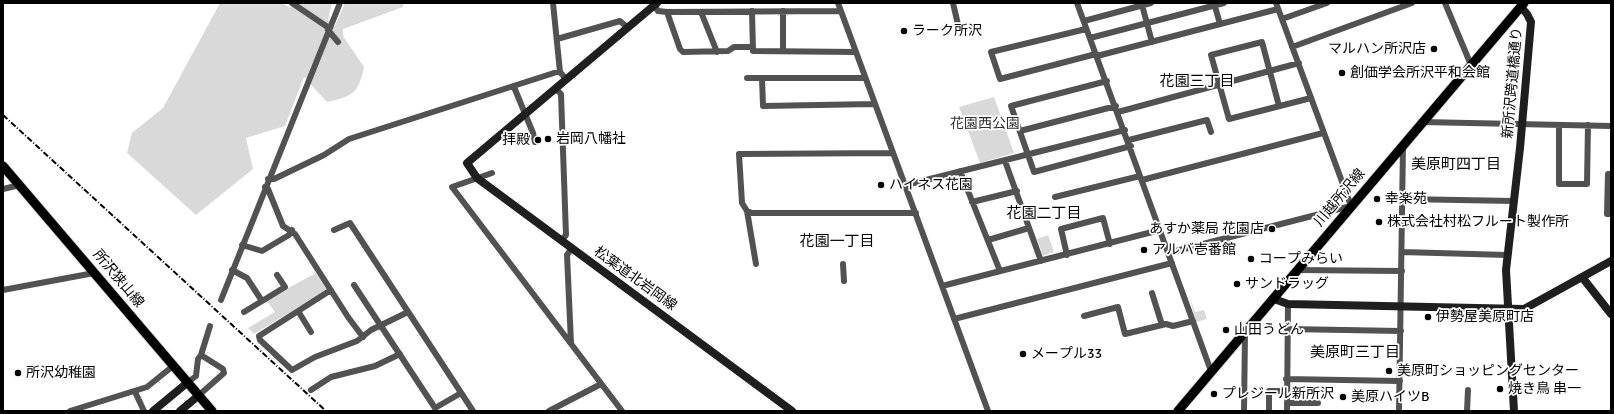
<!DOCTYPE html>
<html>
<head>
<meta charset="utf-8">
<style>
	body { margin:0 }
	#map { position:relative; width:1614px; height:414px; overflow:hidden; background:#fff; font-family:Signika,sans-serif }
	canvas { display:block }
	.frame { position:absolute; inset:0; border:4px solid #000; pointer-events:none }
</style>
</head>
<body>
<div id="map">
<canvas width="1614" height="414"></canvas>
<div class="frame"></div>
</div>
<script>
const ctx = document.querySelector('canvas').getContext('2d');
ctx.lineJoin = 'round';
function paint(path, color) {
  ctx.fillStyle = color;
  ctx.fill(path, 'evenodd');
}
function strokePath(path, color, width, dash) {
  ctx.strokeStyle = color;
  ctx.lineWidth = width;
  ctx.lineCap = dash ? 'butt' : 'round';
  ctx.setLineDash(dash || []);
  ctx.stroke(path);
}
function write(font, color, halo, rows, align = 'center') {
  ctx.font = font + ' Signika,"Noto Sans JP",sans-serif';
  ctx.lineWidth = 3.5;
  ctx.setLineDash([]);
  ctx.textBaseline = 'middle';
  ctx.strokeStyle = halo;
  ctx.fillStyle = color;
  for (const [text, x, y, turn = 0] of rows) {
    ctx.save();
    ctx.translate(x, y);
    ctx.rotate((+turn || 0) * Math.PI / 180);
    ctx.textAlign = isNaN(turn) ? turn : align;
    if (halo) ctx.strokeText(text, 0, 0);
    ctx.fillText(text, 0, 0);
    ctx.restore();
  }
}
paint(new Path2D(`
	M220,3H281L291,8V3H332L328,20L335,26L345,3H403V7L343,29V36L364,67C358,95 352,96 327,102L304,77L285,126L246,138L253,169L196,215L127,153L132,133L163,108Z
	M994,97L1014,153L980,163L959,107Z
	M1048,235L1054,252L1043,256L1037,239Z
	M316,273L327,290L254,334L248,328L275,312L266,300Z
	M1189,295L1195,312L1204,310L1207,319L1196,322Z`), '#d9d9d9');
const primary = new Path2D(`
	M3,166L212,411
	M1178,411L1524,3`);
strokePath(primary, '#dbdbdb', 11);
strokePath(new Path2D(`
	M292,3L329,28
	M553,3L560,72L566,79
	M838,3L988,411
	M953,3L959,29
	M1077,3L1211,371
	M1214,3L1220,24
	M1445,3L1471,65
	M654,5L658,11L667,12L841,11
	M1142,5L1152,42
	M752,11L753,51L856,52
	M783,11V51
	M667,12L680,49L683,52L728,51L734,47H753
	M701,12L717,52
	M1282,19L1327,3
	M1084,21L1151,3
	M1086,29L991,52L1000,79L1096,54
	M328,30L338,42
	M1090,38L1224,3
	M557,39L620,21L627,27
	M1292,47L1412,3
	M1097,56L1278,9
	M747,78H865
	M762,78L763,106L874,104
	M1107,81L1011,106L1034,172L1131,146
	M514,87L533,133L535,142
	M555,88L561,94L566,235L561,241
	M1279,106L1262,42L1211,55L1229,119L1311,98
	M1118,112L1299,63
	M1422,122L1611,126
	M1559,125V184H1587L1588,125
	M1020,131L1116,106
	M1129,140L1207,120L1211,132
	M1005,161L1041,261
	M960,171L1000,271
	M492,173L452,187L622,411
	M1611,174H1608L1607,214H1611
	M268,179H274L324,155L349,139L560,71
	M1142,180L1323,133
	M906,185L1125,130
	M265,187L268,189L283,226L295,234L348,317L363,337
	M3,189L20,185
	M1055,197L1140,176
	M1403,199L1514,201
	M972,202L1017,191
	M747,211L752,213H916
	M334,230L350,223L473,411
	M988,240L1029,228
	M242,245L262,251L289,235L292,230
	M1402,252L1507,255
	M1168,253L1351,206L1276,3
	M1067,255L1061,229L1103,218L1110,244
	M756,264L747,211L742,203L739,154L893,153
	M843,264L844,281
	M232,270L247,278L262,301
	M1296,270L1402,271
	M354,285L435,408L461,393
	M942,286L1160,230
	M3,290L94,273
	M331,290L259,336L260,340L292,370L315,357L357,341L371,330L408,312
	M221,300L340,3
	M298,311L311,332
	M244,312L285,287L277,275
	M1084,316L1118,307L1125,334L1162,325L1152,293
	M954,319L1172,263
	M1162,325L1166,324L1173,326L1193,321
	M1287,329L1401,331
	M571,343L567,255L571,249
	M1286,379L1400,381
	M187,383L196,376L198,359L201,355
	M311,390L331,377L375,366L400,354
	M136,394L144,411
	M198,396L224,373L223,369L201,355L210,326
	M1287,403H1318
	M70,411L147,387L173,366
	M549,411L601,384
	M1244,411L1245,333
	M1269,411V391H1287
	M1287,411L1288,304
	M1399,411L1403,145
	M1467,411L1468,390`), '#525252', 6);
strokePath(new Path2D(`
	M657,3L467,163L477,178L792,411
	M1582,277L1611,314
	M1274,299L1288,304L1524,309L1611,261
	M153,411L187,383
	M180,411L198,396
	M1514,411L1506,270L1520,148L1531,22L1527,14L1521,7`), '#1f1f1f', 8);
strokePath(primary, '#000', 9);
strokePath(new Path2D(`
	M3,115L326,411`), '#000', 2, [6, 2, 1, 2]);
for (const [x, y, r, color] of [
	[904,31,4,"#000"],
	[1434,49,4,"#000"],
	[1342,73,4,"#000"],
	[548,139,4,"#000"],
	[538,140,4,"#000"],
	[881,185,4,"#000"],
	[1377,199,4,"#000"],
	[1379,222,4,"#000"],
	[1272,229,4,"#000"],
	[1144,250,4,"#000"],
	[1251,259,4,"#000"],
	[1237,284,4,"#000"],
	[1428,317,4,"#000"],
	[1226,330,4,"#000"],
	[1023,354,4,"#000"],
	[1389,371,4,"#000"],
	[18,373,4,"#000"],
	[1500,389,4,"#000"],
	[1214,394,4,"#000"],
	[1343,397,4,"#000"]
]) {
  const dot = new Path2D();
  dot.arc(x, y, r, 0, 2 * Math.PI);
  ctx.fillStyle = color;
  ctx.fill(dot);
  strokePath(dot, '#fff', 1.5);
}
write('14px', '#000', '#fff', [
	["ラーク所沢",912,31],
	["マルハン所沢店",1426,49,"right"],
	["創価学会所沢平和会館",1350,73],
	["岩岡八幡社",556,139],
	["拝殿",530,140,"right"],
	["ハイネス花園",889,185],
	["幸楽苑",1385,199],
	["株式会社村松フルート製作所",1387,222],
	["あすか薬局 花園店",1264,229,"right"],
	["アルバ壱番館",1152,250],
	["コープみらい",1259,259],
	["サンドラッグ",1245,284],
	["伊勢屋美原町店",1436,317],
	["山田うどん",1234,330],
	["メープル33",1031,354],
	["美原町ショッピングセンター",1397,371],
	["所沢幼稚園",26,373],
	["焼き鳥 串一",1508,389],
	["プレジール新所沢",1222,394],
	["美原ハイツB",1351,397]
], 'left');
write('14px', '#000', '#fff', [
	["新所沢跨道橋通り",1513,83,-85],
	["川越所沢線",1340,198,-50],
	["所沢狭山線",118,279,50],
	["松葉道北岩岡線",635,279,36]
]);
write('14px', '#303030', '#fff', [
	["花園西公園",985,124]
]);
write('15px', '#000', '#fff', [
	["花園三丁目",1197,82],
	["美原町四丁目",1456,165],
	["花園二丁目",1044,214],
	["花園一丁目",837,242],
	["美原町三丁目",1355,353]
]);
</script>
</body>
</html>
